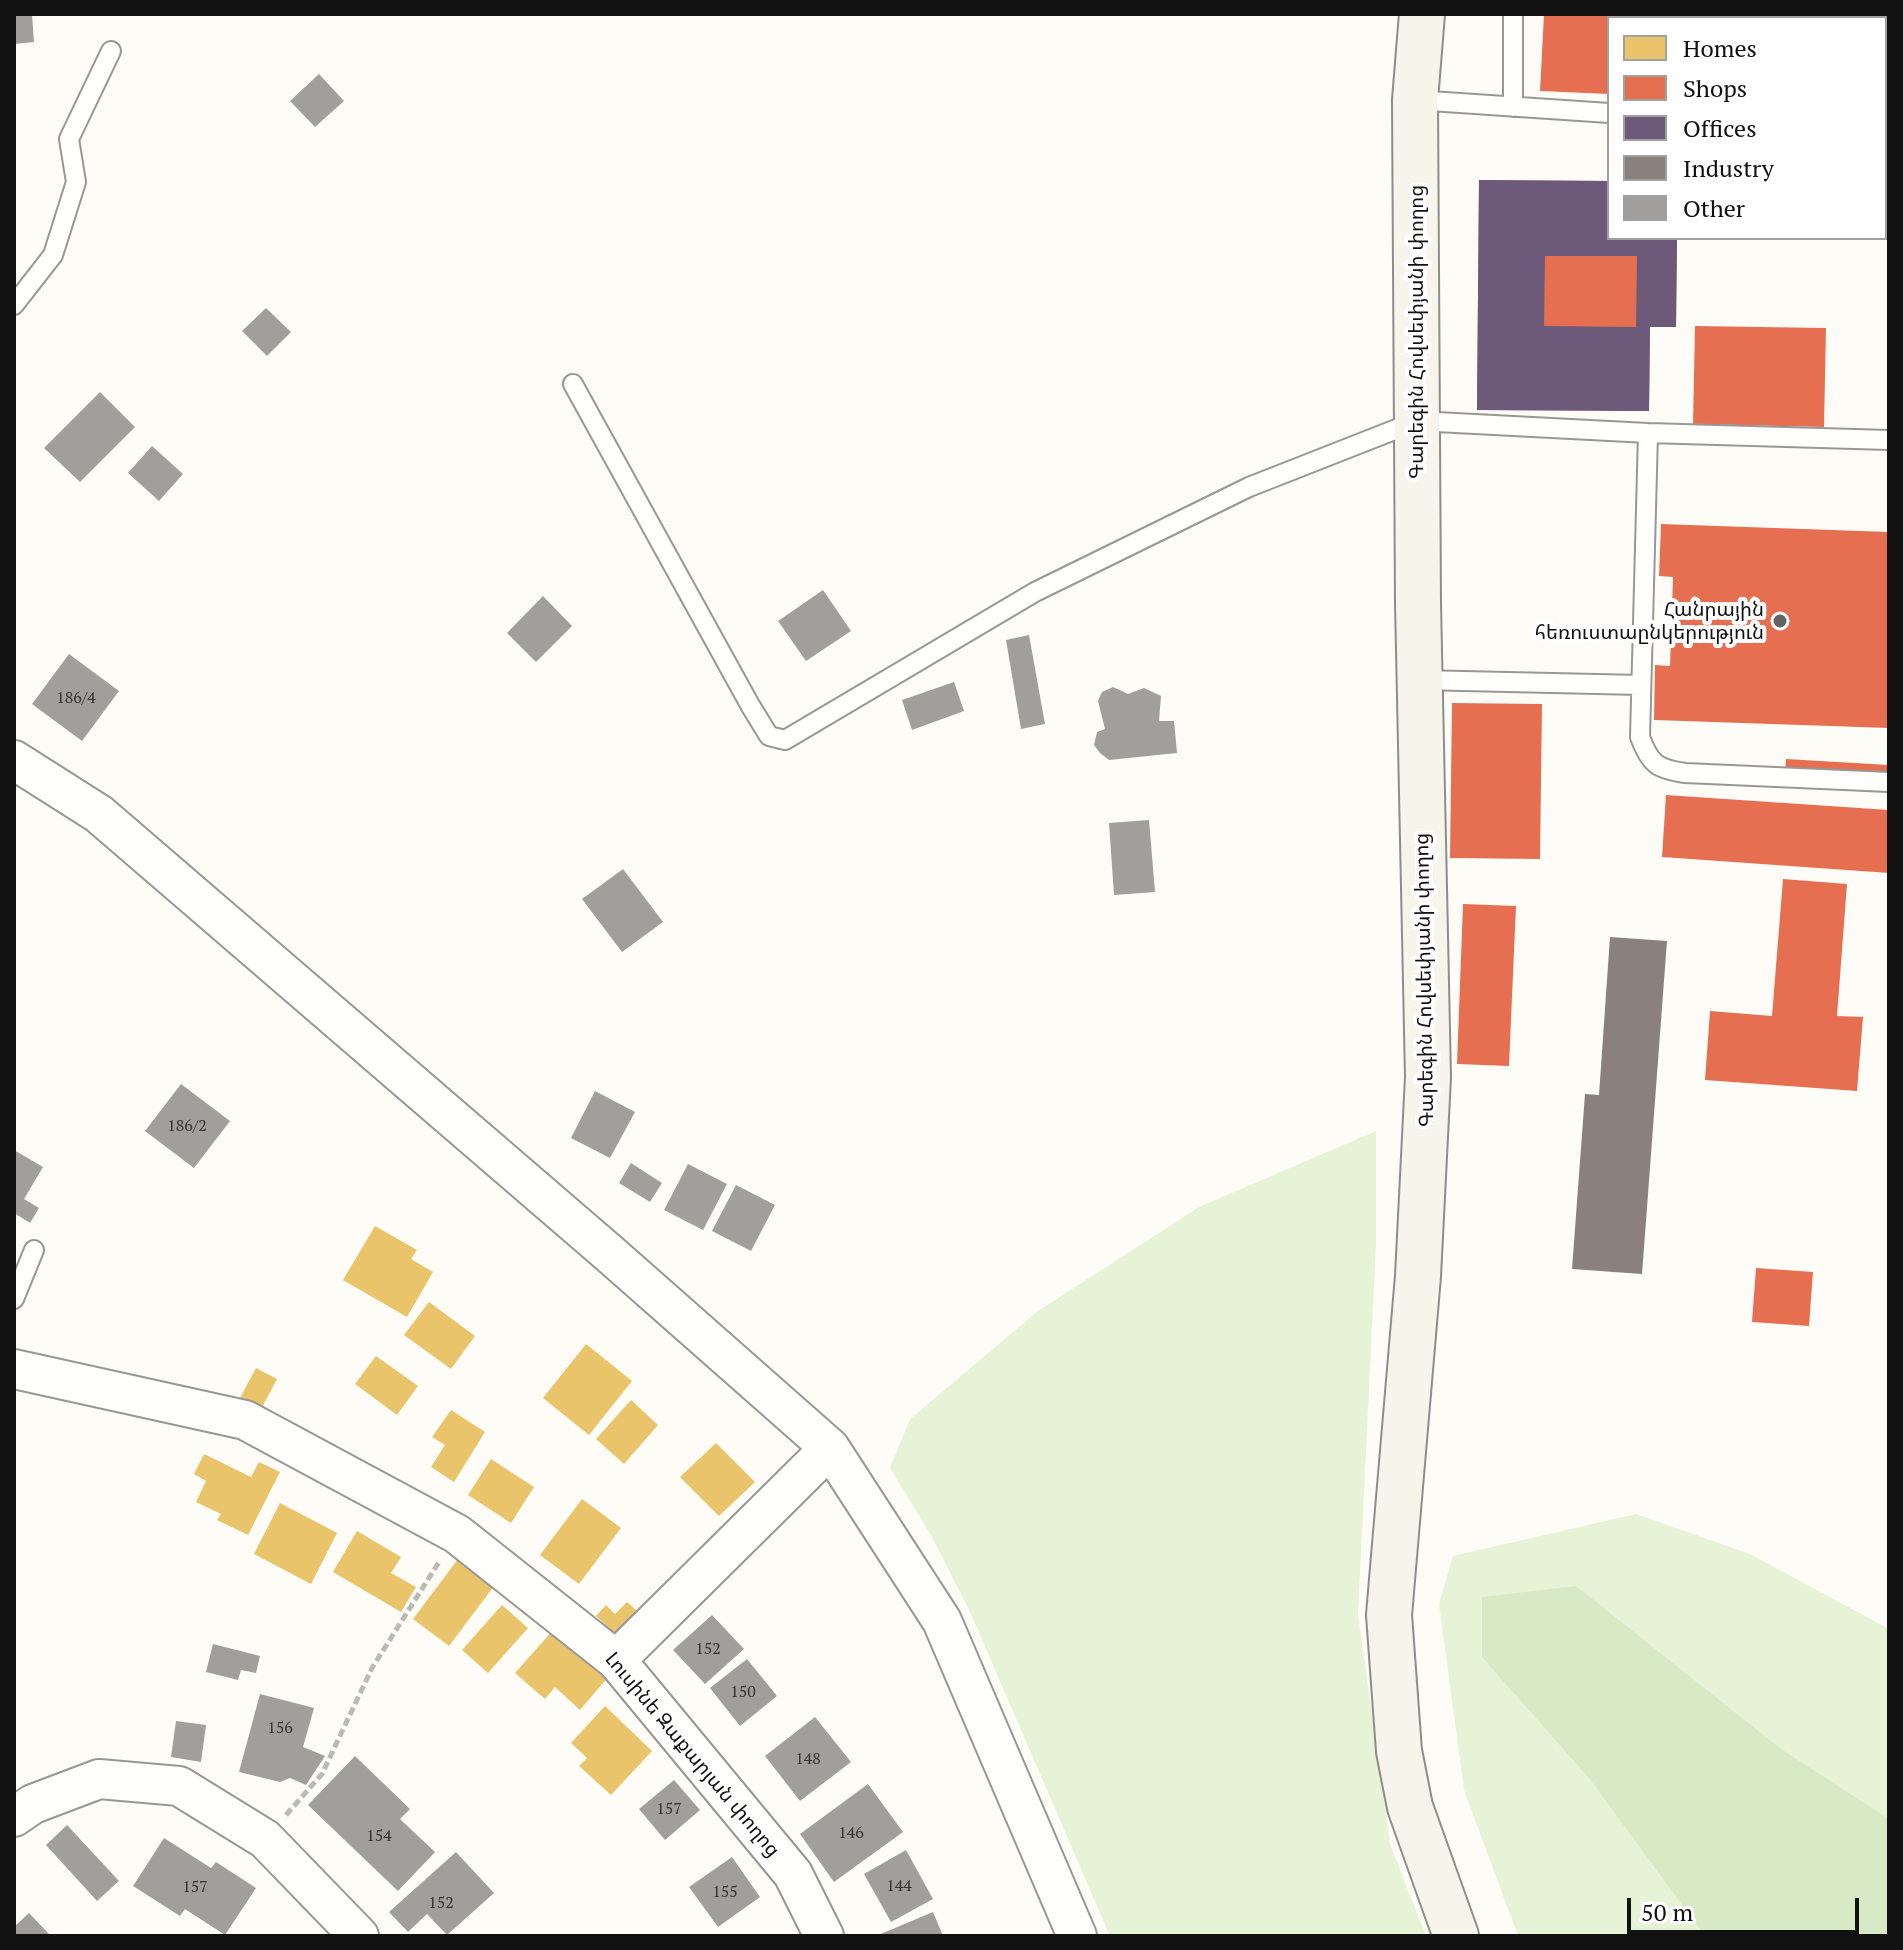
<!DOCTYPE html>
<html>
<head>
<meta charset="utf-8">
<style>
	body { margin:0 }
	#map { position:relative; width:1903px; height:1950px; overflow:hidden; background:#fdfcf7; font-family:"PT Serif",serif }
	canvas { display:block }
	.frame { position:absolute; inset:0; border:16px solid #111; pointer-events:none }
	.legend { position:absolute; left:1607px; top:16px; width:280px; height:224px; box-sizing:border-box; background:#fff; border:2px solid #a0a0a0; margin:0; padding:10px 14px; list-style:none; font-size:24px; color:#111 }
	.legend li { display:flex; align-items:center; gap:16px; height:40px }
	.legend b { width:40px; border:2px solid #a0a0a0 }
	.scale { position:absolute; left:1627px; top:1898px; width:232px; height:36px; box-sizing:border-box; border:4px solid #111; border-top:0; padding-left:10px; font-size:24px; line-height:28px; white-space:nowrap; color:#111; -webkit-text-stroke:6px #fff; paint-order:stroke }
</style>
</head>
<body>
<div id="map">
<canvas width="1903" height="1950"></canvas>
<div class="frame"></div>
<ul class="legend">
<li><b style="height:22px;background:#e9c46a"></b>Homes</li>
<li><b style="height:22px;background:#e76f51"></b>Shops</li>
<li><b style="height:22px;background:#6d597a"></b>Offices</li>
<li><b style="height:22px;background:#8a817c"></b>Industry</li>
<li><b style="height:22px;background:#a19f9c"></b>Other</li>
</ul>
<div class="scale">50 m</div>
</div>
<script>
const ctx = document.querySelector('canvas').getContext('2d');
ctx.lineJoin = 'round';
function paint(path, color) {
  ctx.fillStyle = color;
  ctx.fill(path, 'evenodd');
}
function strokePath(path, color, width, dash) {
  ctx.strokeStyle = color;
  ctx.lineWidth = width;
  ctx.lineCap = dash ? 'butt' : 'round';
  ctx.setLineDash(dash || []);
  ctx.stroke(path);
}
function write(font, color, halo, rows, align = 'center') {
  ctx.font = font + ' "PT Serif","Noto Sans Armenian",serif';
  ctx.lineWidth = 8;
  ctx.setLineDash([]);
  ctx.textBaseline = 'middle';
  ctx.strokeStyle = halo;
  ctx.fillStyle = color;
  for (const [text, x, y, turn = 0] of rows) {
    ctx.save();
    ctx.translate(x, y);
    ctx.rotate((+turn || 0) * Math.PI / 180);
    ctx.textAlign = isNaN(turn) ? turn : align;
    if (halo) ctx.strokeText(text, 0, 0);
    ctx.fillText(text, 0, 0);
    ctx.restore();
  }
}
paint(new Path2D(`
	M1376,1131V1245L1358,1614L1390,1844L1426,1936H1110L971,1614L932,1537L890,1468L910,1419L1038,1311L1199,1207Z
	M1636,1514L1750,1554L1889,1629V1936H1518L1464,1790L1439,1604L1453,1556Z`), '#e7f3d7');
paint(new Path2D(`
	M1576,1586L1781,1749L1889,1819V1936H1705L1589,1778L1482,1657V1597Z`), '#d8eac5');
paint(new Path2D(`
	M375,1226L417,1250L411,1259L433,1272L407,1317L343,1280Z
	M429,1302L475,1336L451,1369L404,1335Z
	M586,1344L632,1381L589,1435L543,1398Z
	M376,1356L418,1386L397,1415L355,1384Z
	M256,1368L277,1379L260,1411L239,1400Z
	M631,1400L658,1425L624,1464L596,1439Z
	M451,1410L485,1432L454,1482L431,1467L445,1445L432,1437Z
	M716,1443L755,1482L719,1516L680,1477Z
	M204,1454L251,1477L259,1462L280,1472L248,1535L217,1520L221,1514L196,1502L206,1481L194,1474Z
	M491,1459L534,1487L511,1523L468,1495Z
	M582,1499L621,1528L579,1584L540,1555Z
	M280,1503L337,1533L311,1584L254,1554Z
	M357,1531L401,1557L391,1573L416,1587L401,1612L333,1572Z
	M458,1559L494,1586L449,1646L413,1619Z
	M627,1602L645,1618L624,1642L596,1616L606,1605L615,1614Z
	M502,1605L528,1628L488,1673L462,1650Z
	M555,1628L609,1676L580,1710L555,1687L545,1699L515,1673Z
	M605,1706L652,1751L611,1795L579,1766L587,1758L571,1743Z`), '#e9c46a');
paint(new Path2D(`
	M1544,14H1838V18H1609V94L1540,91Z
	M1479,180L1609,181V238H1677L1676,327H1650L1649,411L1477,410Z
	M1695,326L1826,328L1824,427L1693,424Z
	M1661,524L1889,532V728L1654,720L1655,665L1670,666L1673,577L1659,576Z
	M1452,703L1542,704L1540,859L1450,858Z
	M1786,759L1889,765V792L1784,786Z
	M1666,795L1889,810V873L1662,857Z
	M1783,879L1847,884L1837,1016L1863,1017L1857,1091L1705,1080L1710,1011L1772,1016Z
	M1463,904L1516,906L1509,1066L1457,1064Z
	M1756,1268L1813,1272L1809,1326L1752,1322Z`), '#e76f51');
paint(new Path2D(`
	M1479,180L1609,181V238H1677L1676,327H1650L1649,411L1477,410ZM1545,256H1637L1636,327L1544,326Z`), '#6d597a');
paint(new Path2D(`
	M1610,937L1667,941L1642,1274L1572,1269L1585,1094L1599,1095Z`), '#8a817c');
paint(new Path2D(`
	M14,14H32L34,42L14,44Z
	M319,74L344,101L315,127L290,101Z
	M266,308L291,332L267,356L242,331Z
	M100,392L135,427L80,482L44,448Z
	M152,446L183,474L159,501L128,473Z
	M823,590L851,631L806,661L778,621Z
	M543,596L572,626L536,662L507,633Z
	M1029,635L1045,724L1021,729L1006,640Z
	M69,654L119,691L82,741L32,704Z
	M954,682L964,711L912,730L902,700Z
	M1113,687L1128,694L1144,688L1161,696L1159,721H1174L1177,753L1109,760L1100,753L1094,745L1097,732L1105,729L1098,701L1102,692Z
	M1149,820L1155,892L1114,895L1109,823Z
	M623,869L663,922L622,952L582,899Z
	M181,1084L230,1121L194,1168L145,1131Z
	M595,1091L635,1112L610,1158L571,1138Z
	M14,1150L43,1167L24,1199L39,1208L30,1223L14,1213Z
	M631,1163L662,1183L650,1202L619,1183Z
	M688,1164L727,1184L703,1230L664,1210Z
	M736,1185L775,1205L751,1251L712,1231Z
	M712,1615L744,1649L705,1684L673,1650Z
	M213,1644L260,1656L256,1673L241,1670L238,1680L206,1672Z
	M747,1659L777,1696L740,1726L710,1688Z
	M260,1694L314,1708L303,1747L325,1756L306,1785L290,1778L280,1782L239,1772Z
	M815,1717L851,1762L800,1801L765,1756Z
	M176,1721L206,1725L201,1762L171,1757Z
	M355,1756L410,1809L400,1819L435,1852L398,1891L308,1805Z
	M674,1780L700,1810L665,1840L639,1809Z
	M868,1784L903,1832L834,1882L800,1834Z
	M67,1825L119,1881L97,1901L46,1845Z
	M164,1838L211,1868L216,1862L256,1888L225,1935L185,1909L180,1916L133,1886Z
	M906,1850L933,1899L891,1922L864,1874Z
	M456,1852L494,1893L447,1935L427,1914L408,1932L389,1912Z
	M732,1857L760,1897L718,1927L689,1887Z
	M933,1912L943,1936H876Z
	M29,1913L51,1936H14V1927Z`), '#a19f9c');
const lane = new Path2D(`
	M1415,100L1609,113
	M1513,107V14
	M14,305L53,255L76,182L69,139L111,51
	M573,384L750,705L769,736L785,740L1035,592L1249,487L1417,421L1648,433L1889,440
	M1648,433L1640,737C1650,764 1657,769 1685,773L1889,782
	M1419,680L1641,685
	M14,1299L34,1250`);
const street = new Path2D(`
	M14,760L99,814L610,1254L830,1448L942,1621L1077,1936
	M14,1369L245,1420L457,1534L616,1660L793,1874L824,1936
	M616,1660L830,1448
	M14,1817L33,1804L99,1779L179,1786L265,1839L359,1936`);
const secondary = new Path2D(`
	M1422,14L1415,100L1418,603L1428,1077L1418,1276L1389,1615L1399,1751L1410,1807L1456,1936`);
strokePath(lane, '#979795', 22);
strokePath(street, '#979795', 42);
strokePath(secondary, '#8e8d8b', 48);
strokePath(new Path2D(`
	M286,1815L322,1774L372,1668L439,1562`), '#b9b9b8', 5, [8, 4]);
strokePath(lane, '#fffffe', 18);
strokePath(street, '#fffffe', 38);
strokePath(secondary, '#f6f4eb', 44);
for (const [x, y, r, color] of [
	[1780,621,8,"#646362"]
]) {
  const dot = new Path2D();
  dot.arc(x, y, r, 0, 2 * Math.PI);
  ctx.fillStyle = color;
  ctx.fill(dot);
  strokePath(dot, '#fff', 3);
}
write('16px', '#353434', null, [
	["186/4",76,698],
	["186/2",187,1126],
	["152",708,1649],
	["150",743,1692],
	["156",280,1728],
	["148",808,1759],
	["157",669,1809],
	["146",851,1833],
	["154",379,1836],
	["144",899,1886],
	["157",195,1887],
	["155",725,1892],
	["152",441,1903]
]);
write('20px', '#111', '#fff', [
	["Գարեգին Հովսեփյանի փողոց",1417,332,-90],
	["Գարեգին Հովսեփյանի փողոց",1425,980,-91],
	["Լուսինե Զաքարյան փողոց",692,1755,50]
]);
write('20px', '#111', '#fff', [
	["Հանրային",1764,610],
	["հեռուստաընկերություն",1764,633]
], 'right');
</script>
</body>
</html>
